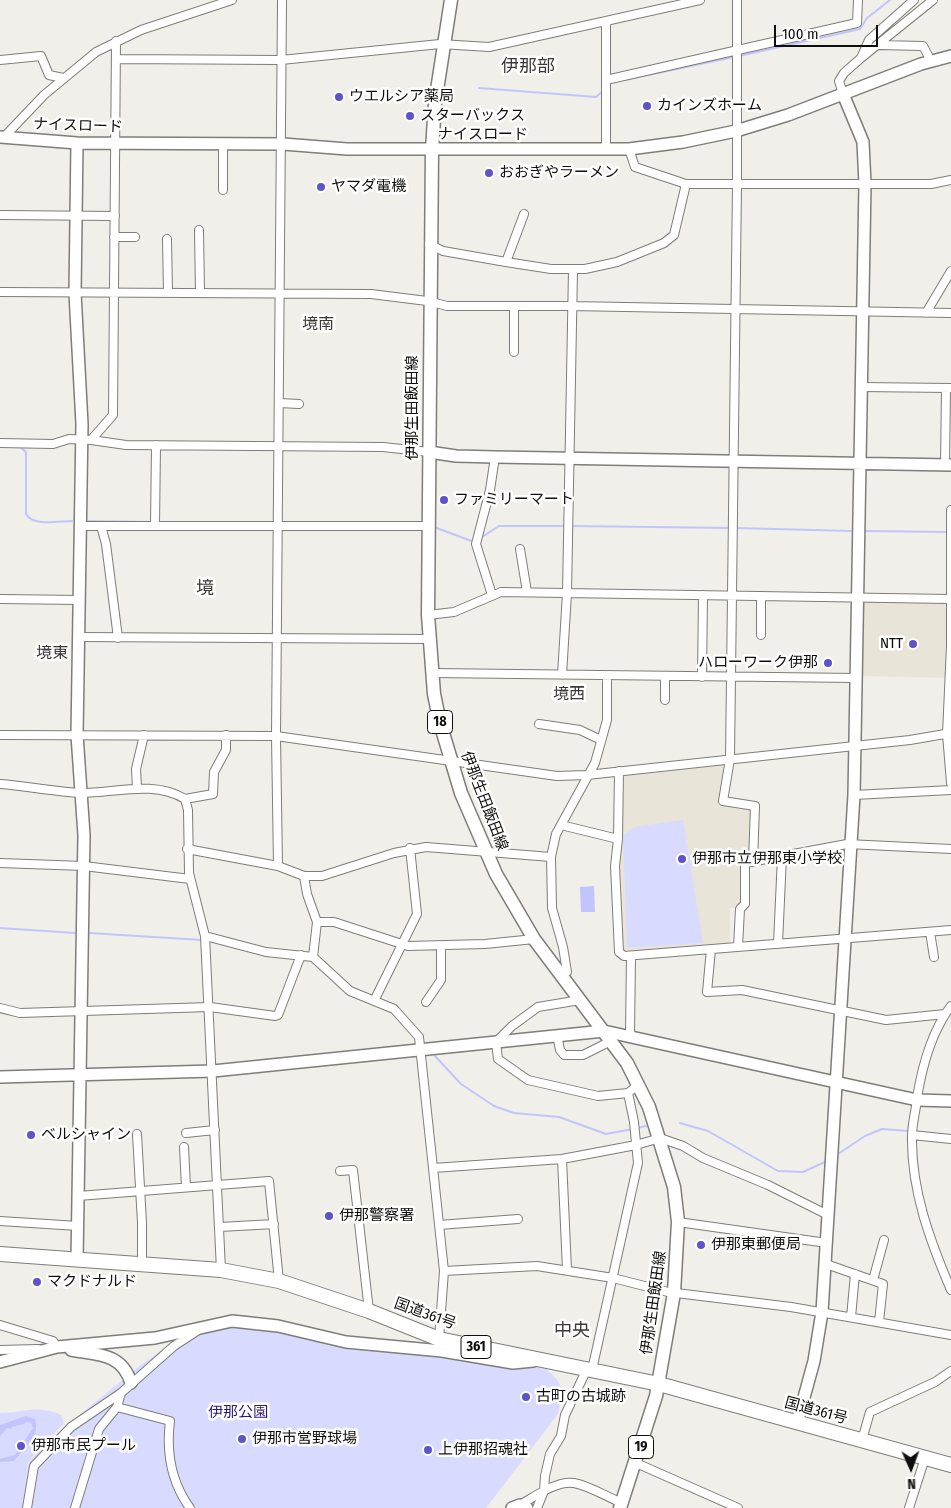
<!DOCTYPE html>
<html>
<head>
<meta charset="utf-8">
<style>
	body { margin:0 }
	#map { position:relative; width:951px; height:1508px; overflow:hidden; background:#f0efea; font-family:"Fira Sans Condensed",sans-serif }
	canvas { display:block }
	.north { position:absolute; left:886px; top:1443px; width:50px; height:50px; -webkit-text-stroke:4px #fff; paint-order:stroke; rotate:178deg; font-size:14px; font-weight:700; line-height:20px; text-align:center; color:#0e0e0c }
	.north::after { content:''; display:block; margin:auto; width:18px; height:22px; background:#0e0e0c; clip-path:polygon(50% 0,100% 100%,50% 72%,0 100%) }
	.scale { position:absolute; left:774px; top:25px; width:104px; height:22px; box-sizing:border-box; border:2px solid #0e0e0c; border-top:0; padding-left:6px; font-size:15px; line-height:18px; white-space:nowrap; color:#0e0e0c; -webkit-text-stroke:4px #fff; paint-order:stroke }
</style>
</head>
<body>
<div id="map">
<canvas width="951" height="1508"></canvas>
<div class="north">N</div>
<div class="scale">100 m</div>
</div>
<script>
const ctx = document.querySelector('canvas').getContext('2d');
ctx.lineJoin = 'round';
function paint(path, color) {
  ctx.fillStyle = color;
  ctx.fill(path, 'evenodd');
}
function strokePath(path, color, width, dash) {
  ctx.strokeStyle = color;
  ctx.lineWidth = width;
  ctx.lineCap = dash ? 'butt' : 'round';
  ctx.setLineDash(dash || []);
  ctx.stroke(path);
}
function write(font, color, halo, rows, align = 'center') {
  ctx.font = font + ' "Fira Sans Condensed","Noto Sans JP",sans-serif';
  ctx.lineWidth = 5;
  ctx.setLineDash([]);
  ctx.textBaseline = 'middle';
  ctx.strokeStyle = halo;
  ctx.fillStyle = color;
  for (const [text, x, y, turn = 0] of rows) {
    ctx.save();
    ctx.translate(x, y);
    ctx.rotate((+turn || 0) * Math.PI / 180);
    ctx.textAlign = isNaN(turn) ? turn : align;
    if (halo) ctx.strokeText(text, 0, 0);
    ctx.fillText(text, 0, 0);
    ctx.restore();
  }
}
paint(new Path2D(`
	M862,599L947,601L948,678L861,676Z
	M721,764L726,765L722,804L753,808L751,857L741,861L743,902L739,907L730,908V944L626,953L620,949L617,867L621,774Z`), '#e8e4d8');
paint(new Path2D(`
	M683,820L703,943L627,948L623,835L634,827Z
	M201,1322L417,1346L546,1369C565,1385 564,1390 558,1414L486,1508H0V1413C24,1413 37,1404 61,1415L64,1423L28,1462L25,1485L29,1462L47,1442L137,1368Z`), '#d8dbff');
paint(new Path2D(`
	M594,886L595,912H581L580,887Z
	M26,1416L35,1419C41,1436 24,1448 14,1461L0,1462V1459L15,1455L33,1428L31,1423L26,1422L24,1424L11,1427L12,1429L7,1428L0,1436V1425Z`), '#c2c5fb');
strokePath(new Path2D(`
	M739,56L860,29L867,18L890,0
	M624,80L734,57
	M479,88L596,97L603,91
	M0,447H20L26,452V514C33,527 59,521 72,521
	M87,521L152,522
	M157,522H192
	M571,526L731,528
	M434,527L474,542
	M736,528L851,531
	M864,531L949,532
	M482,537L499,526H566
	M0,928L75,933
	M89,933L202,940
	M332,979L349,994
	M392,1012L416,1039
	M435,1056L461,1084L494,1106L514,1113L559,1117L606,1134L633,1129
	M680,1123L708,1131L778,1171L803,1172L825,1162
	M638,1128L646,1126
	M914,1131L944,1135
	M838,1154L865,1136L882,1129L909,1131`), '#c2c5fb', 2);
const street = new Path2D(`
	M737,0V185L730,759L723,801L755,806L753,862
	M282,1L276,736L278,866L304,876H322L394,853L426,847L551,857
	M879,45L923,46L931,61
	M861,58L933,0
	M117,59L281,60L440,44L489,47L700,0
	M0,60L41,56L49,75L63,78
	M606,80L857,23L858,0
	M843,94L839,81L844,73L861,58L869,40L914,0
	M4,137L44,95L96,52L141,30L232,0
	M629,149L635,167L686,184H931L951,180
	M606,150V21
	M223,190V143
	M0,215L115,216
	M199,230L200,293
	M114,237H135
	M167,239L168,293
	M429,244L443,251L506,262L551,269H585L617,262L664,243L674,235L686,184
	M506,262L524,214
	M0,292L371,294L427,301L447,306H571L951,313
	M926,313L951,271
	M514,352V306
	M860,387L951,388
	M279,403L299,404
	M91,440L126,445L383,447L429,452
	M0,443L53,444L69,439L91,440L113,415L116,41
	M945,465L946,389
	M951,510V646L947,734L951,783
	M80,526H428
	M101,526L106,544L118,638
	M155,526L156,445
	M520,549L527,592
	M492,595L476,544L490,490L495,457
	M761,596V635
	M0,599L79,600
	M428,615L454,612L501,592L950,599
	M79,637L429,639
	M432,673L856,678
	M562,675L567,593L573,270
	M702,677L703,595
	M665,700V677
	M539,724L580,730L601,740
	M0,735L276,736L557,776L587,775L910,740L951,733
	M619,771L618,839L615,866L619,952L624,956L951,930
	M0,784C27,786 55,792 81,793C115,793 154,780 185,799
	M137,788L136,769L144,735
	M854,795L951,790
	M561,825L618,839
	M187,849L278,866
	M0,863L84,866L190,879
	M304,876L307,894L317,922L313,957
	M317,922H334L408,946L485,944L534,939
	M930,932L934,957
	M205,936L266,952L313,957L350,991L394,1009L419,1037L444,1271L439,1339
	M778,944L782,856
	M738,947L740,909L745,904V863L847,844L951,849
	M711,949L707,992L742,990L886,1020L945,1014
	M561,975L567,972L563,947L552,908L551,857L556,834L595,763L607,720V676
	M580,1000L538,1007L512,1026L496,1042L498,1059L528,1080L598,1096L628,1093
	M374,1001L417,914L410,848
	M426,1002L441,980V946
	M951,1006C932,1031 922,1067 917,1098C916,1111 912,1123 912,1136C911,1190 930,1241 951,1290
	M0,1008L20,1013L210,1007L275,1016L278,1015L301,955
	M557,1035L560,1050L564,1055H583L611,1041
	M630,1035L631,956
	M186,1133L215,1130
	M137,1134L142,1223V1265
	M912,1135L951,1139
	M184,1147L186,1187
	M562,1159L567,1270
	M433,1168L562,1159L636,1145L660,1138L683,1146L703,1158L768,1185L828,1215
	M340,1171L353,1170L369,1311
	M78,1196L269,1181L279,1281
	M0,1221L78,1226
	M678,1222L827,1243
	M439,1225L518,1219
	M220,1227L274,1224
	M826,1264L883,1284L879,1322
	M221,1270L205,936L189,873L188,810L185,799L213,794L214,772L226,750V735
	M444,1271L537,1266L613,1278L668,1292L791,1307L951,1335
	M873,1280L884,1240
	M851,1317L855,1274
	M0,1325L53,1341L57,1347
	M0,1350L38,1349
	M592,1370L638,1163L634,1122L628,1093L639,1084
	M117,1407L170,1421C166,1453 171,1482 190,1508
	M862,1440L870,1412L935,1382L951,1371
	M636,1463L738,1508
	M520,1505C534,1497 557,1480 574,1483C590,1486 607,1497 622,1503
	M27,1508L34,1466L71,1427L121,1393L174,1346L197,1331
	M75,1508L99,1429L117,1407L121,1393
	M537,1508L544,1491L545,1476L550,1454L561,1436L565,1415L587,1369
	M909,1508L925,1458`);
const secondary = new Path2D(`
	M0,137L77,143L283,144L347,149H629L683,142L736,131L788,115L921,64L951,56
	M77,143L75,293L82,424L77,735L84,835L77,1259
	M429,452L456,456L495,457L951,465
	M0,1077L213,1071L604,1031L917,1100L951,1101
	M71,1350C98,1355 122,1353 131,1383
	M0,1362L57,1347L155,1338L232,1321L278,1326L346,1342L442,1351L513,1363L533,1361
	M797,1423L814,1361L822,1312L854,795L865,184L863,142L843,94
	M512,1508L520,1505L527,1508`);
const primary = new Path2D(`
	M451,0L435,103L432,150L428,615L434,694L440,723L461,793L496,874L534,939L627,1063L649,1107L674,1187L678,1222L674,1293L656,1396L620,1508`);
const highway = new Path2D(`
	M0,1254L221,1270L279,1281L369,1311L439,1339L659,1384L951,1465`);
strokePath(street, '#7e7d79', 10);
strokePath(secondary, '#7e7d79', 14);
strokePath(primary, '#7e7d79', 15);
strokePath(highway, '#7e7d79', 16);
strokePath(street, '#fff', 8);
strokePath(secondary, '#fff', 11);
strokePath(primary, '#fff', 12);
strokePath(highway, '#fff', 14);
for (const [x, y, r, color] of [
	[339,97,5,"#5d53cb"],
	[647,106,5,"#5d53cb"],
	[410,116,5,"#5d53cb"],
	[489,173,5,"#5d53cb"],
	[321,187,5,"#5d53cb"],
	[444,500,5,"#5d53cb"],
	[913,644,5,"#5d53cb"],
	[828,663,5,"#5d53cb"],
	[682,859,5,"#5d53cb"],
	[31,1135,5,"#5d53cb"],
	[329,1216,5,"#5d53cb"],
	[701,1245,5,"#5d53cb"],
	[37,1282,5,"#5d53cb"],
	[526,1397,5,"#5d53cb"],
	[242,1439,5,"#5d53cb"],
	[21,1446,5,"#5d53cb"],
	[428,1450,5,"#5d53cb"]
]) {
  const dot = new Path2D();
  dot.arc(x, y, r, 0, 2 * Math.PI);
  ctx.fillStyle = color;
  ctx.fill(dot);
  strokePath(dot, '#fff', 2);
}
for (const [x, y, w] of [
	[440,722,25],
	[476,1347,30],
	[641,1447,25]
]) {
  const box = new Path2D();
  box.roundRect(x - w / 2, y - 11.5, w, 23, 4);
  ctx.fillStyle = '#fff';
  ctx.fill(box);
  strokePath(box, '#0e0e0c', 1);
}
write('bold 14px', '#0e0e0c', null, [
	["18",440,722],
	["361",476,1347],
	["19",641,1447]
]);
write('15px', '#0e0e0c', '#fff', [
	["ウエルシア薬局",349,97],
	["カインズホーム",657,106],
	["スターバックス",420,116],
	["おおぎやラーメン",499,173],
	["ヤマダ電機",331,187],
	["ファミリーマート",454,500],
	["NTT",903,644,"right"],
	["ハローワーク伊那",818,663,"right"],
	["伊那市立伊那東小学校",692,859],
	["ベルシャイン",41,1135],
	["伊那警察署",339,1216],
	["伊那東郵便局",711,1245],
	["マクドナルド",47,1282],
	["古町の古城跡",536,1397],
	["伊那市営野球場",252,1439],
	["伊那市民プール",31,1446],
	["上伊那招魂社",438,1450]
], 'left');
write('15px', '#0e0e0c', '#fff', [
	["ナイスロード",78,126,2],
	["ナイスロード",483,135],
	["伊那生田飯田線",413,408,-90],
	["伊那生田飯田線",484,801,69],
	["伊那生田飯田線",654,1303,-82],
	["国道361号",425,1314,20],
	["国道361号",816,1411,15]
]);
write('15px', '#2b187b', '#fff', [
	["伊那公園",238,1413]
]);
write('16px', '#3b3a36', '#fff', [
	["境南",318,325],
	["境東",52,654],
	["境西",569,695]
]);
write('18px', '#3b3a36', '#fff', [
	["伊那部",528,67],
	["境",205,589],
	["中央",572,1331]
]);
</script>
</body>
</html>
